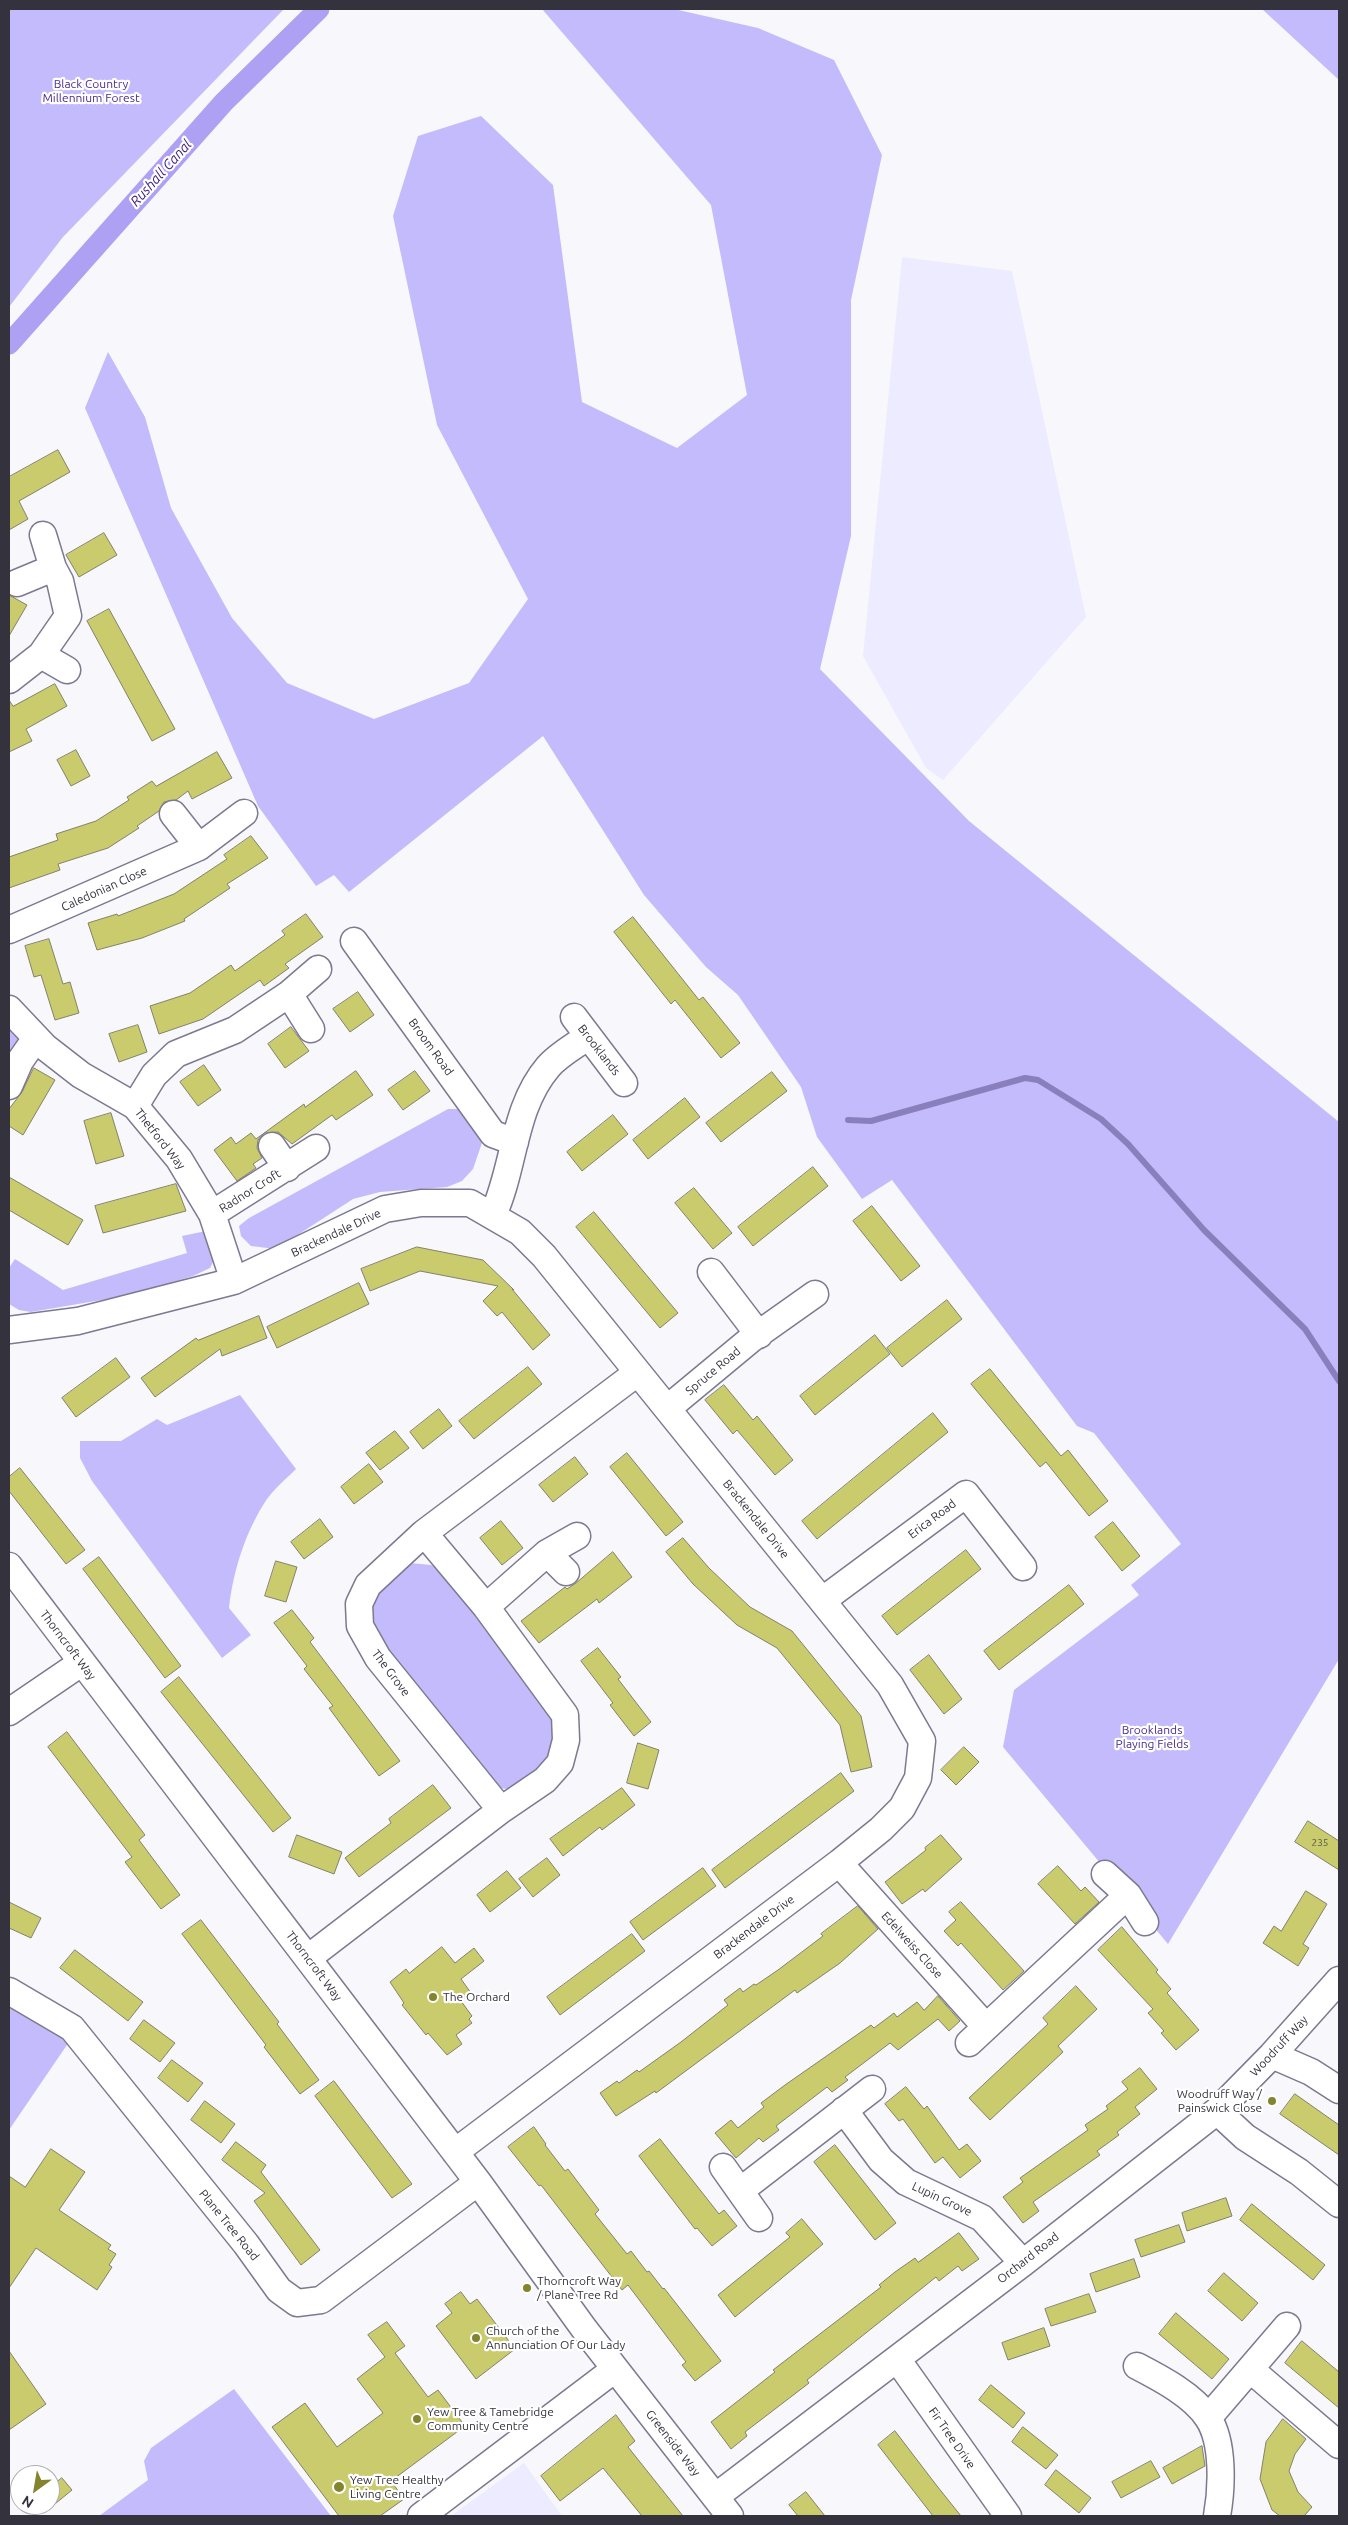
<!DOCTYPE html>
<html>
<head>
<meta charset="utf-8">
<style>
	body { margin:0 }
	#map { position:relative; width:1348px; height:2525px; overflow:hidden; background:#f7f7fc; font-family:Ubuntu,sans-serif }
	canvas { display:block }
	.frame { position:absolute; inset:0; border:10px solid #34323d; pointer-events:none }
	.north { position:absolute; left:10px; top:2465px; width:50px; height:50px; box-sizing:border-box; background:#fff; border:1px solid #aeadb1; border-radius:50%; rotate:212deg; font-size:14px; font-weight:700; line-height:20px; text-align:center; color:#34323d }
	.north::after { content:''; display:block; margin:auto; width:18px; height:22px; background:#83842d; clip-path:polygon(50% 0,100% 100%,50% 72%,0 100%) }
</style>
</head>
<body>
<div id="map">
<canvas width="1348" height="2525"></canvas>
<div class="frame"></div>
<div class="north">N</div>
</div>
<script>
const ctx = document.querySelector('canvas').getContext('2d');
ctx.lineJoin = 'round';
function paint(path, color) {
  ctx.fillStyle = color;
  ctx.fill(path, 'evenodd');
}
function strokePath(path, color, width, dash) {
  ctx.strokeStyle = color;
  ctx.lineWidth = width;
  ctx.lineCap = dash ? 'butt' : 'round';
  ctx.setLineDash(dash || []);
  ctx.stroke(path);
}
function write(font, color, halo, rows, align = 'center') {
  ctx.font = font + ' Ubuntu,sans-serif';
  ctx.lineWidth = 4.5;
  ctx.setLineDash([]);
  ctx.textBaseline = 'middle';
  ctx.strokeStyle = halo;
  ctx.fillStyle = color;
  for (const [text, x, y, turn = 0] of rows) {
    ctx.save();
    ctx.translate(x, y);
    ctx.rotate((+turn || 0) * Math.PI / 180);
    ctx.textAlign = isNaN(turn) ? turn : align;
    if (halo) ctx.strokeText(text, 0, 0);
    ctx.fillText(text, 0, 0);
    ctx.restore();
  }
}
paint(new Path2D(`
	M902,257L1012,271L1086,617L943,780L926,768L863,656Z
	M524,2463L562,2516H451Z`), '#edebff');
paint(new Path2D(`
	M9,9H284L63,237L9,307Z
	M542,9H674L758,28L834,60L882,155L851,300V536L820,669L969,821L1339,1122V1659L1168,1944L1003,1747L1014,1690L1139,1595L1131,1585L1181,1544L1094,1433L1077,1426L892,1180L862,1199L817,1137L801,1087L738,995L706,967L644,895L543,736L349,892L334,875L316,886L258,806L85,408L108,352L145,417L171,508L232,618L287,683L374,719L469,683L528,599L437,425L393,216L418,136L481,116L553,185L582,402L677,448L747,395L711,205Z
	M1262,9H1339V80Z
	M9,1022L24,1040L9,1065Z
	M448,1109H462L483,1140L473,1169L462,1181L447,1187L380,1192L353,1199L276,1249L251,1246L241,1236L239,1226L249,1218Z
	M206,1231L217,1254L210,1268L193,1276L131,1295L31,1312L19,1310L9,1304V1268L15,1259L63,1290L187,1253L182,1236Z
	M240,1395L296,1469C287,1478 275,1488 267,1499C246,1530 233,1571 229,1608L251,1635L222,1658L92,1481L80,1458V1441H121L157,1419L167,1425Z
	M410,1563L431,1565L443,1571L551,1719C559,1747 552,1759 531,1776C524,1782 517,1789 507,1789C502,1789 496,1786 492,1785L378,1638L369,1612L375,1587Z
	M9,2004L71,2039L9,2130Z
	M234,2389L331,2516H99L148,2480L144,2461L151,2448Z`), '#c4bbfc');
strokePath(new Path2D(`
	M848,1120L871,1121L1025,1078L1038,1080L1101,1119L1128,1144L1204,1230L1305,1329L1339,1381`), '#897fbc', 6);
strokePath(new Path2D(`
	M9,344L224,102L319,9`), '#aea0f3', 21);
const building = new Path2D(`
	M58,450L70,472L19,501L28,519L9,530V477Z
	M104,533L117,555L79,577L66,555Z
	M9,595L27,605L9,636Z
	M109,609L175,729L152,741L87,621Z
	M55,684L67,706L26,729L32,741L9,752V700L13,706Z
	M76,750L90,776L71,786L57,760Z
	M217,752L232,778L192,799L188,791L176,800L164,802L159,811L137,826L139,828L108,848L58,864L60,870L9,888V857L58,840L56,834L96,821L129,800L127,797L152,781L156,786Z
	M251,836L268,858L227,884L230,888L184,919L185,921L142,938L97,950L88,923L117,914L118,916L174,894L227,859L224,855Z
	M306,914L323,937L285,964L289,968L264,986L260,980L203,1019L159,1034L150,1006L190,993L231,965L235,971L285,935L282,931Z
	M633,917L699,1000L703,997L740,1043L721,1058L675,1000L671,1004L614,932Z
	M49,939L63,984L70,982L79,1013L55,1020L41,975L34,977L25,946Z
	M358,992L374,1015L350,1032L333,1009Z
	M138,1025L147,1052L119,1062L109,1034Z
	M291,1027L309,1051L285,1068L268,1044Z
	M204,1065L221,1090L198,1106L180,1082Z
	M34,1068L55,1080L23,1135L9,1126V1109L22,1092Z
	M356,1071L373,1095L336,1120L332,1115L292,1144L278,1132L264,1133L258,1140L257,1148L262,1158L253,1164L256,1168L237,1181L214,1150L231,1137L236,1144L251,1133L256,1139L304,1104L305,1107Z
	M415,1071L430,1091L403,1110L388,1090Z
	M772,1072L787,1091L721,1142L706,1123Z
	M685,1098L700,1117L648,1159L633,1140Z
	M111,1113L124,1156L96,1164L84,1121Z
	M613,1115L628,1134L582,1171L567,1152Z
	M813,1167L828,1186L753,1246L738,1227Z
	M9,1177L83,1220L68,1245L9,1210Z
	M176,1184L186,1211L103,1233L95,1206Z
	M694,1188L732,1233L713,1249L675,1203Z
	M872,1206L920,1266L901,1281L853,1221Z
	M594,1212L678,1313L660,1328L576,1227Z
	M417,1247L483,1260L514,1290L512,1289L550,1335L533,1350L502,1312L497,1316L483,1301L498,1286L420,1271L370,1291L361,1269Z
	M359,1283L369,1304L277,1348L267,1327Z
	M947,1300L962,1319L902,1367L887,1348Z
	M259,1316L267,1338L222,1356L220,1349L155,1397L141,1378L196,1338L198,1340Z
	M875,1335L890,1354L815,1415L800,1396Z
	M116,1358L130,1377L76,1417L62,1398Z
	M528,1367L542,1384L474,1439L459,1421Z
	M990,1369L1061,1456L1068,1450L1108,1501L1089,1516L1046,1462L1040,1467L971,1384Z
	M724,1385L753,1420L757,1416L793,1460L775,1475L737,1430L733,1434L705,1400Z
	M439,1409L452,1426L423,1449L410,1432Z
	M933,1413L948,1432L817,1539L802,1521Z
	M395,1431L409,1448L380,1470L366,1453Z
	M627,1453L683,1522L666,1536L610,1467Z
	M575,1457L588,1474L553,1502L539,1485Z
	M369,1464L383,1482L354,1504L341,1487Z
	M20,1468L85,1550L66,1564L9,1491V1477Z
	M320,1519L333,1537L304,1559L291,1542Z
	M501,1521L523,1548L502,1565L480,1538Z
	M1113,1522L1140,1556L1122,1571L1095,1537Z
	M683,1538L709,1568L750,1607L792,1631L861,1716L872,1767L851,1772L840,1725L777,1648L737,1625L693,1584L666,1552Z
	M966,1550L981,1569L897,1635L882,1616Z
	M613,1552L632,1577L599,1603L597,1599L539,1643L521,1621L565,1587L567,1589L576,1583Z
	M99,1557L181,1666L165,1678L83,1569Z
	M276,1561L297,1567L286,1602L265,1596Z
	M1069,1585L1084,1604L999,1670L984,1651Z
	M292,1610L314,1638L310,1642L400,1761L379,1776L329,1708L333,1706L304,1669L307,1666L274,1623Z
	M598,1648L621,1677L618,1679L651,1722L634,1736L610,1705L613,1703L581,1661Z
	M929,1655L962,1699L944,1714L910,1670Z
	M179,1677L291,1818L273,1832L161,1692Z
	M67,1732L145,1835L139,1840L180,1895L161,1909L125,1862L132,1857L48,1747Z
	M638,1743L659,1750L648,1789L627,1783Z
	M964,1747L979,1762L956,1785L941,1770Z
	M841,1773L854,1791L725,1888L712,1870Z
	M433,1785L451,1808L359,1877L345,1858L391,1823L389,1819Z
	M622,1788L635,1805L602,1830L600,1827L563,1856L550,1839Z
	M1308,1821L1339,1841V1870L1295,1842Z
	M297,1835L342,1852L334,1874L289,1857Z
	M941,1835L962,1859L925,1892L923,1889L902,1904L885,1882L926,1850L925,1848Z
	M547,1858L560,1875L533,1897L519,1879Z
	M1058,1866L1081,1891L1085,1887L1099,1902L1075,1924L1038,1884Z
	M703,1868L716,1886L643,1940L630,1922Z
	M507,1871L521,1888L490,1912L477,1895Z
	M1306,1891L1327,1904L1303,1944L1309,1948L1298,1966L1263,1943L1274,1926L1281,1931Z
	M9,1902L41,1918L31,1938L9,1928Z
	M961,1902L1024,1971L1003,1990L961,1943L958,1946L944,1931L956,1920L949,1912Z
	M858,1906L878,1929L840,1963L797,1993L795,1990L656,2093L655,2091L616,2116L600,2093L617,2081L619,2083L637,2070L639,2072L681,2042L728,2005L724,2000L740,1988L743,1992L754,1984L756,1985L778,1970L823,1936L821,1934Z
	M201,1920L279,2022L277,2024L319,2080L300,2094L264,2047L266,2045L182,1934Z
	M1122,1927L1158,1970L1156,1972L1171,1989L1167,1993L1199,2030L1176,2050L1161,2033L1164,2031L1148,2013L1153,2009L1098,1950Z
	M632,1934L645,1951L560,2015L547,1997Z
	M442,1947L455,1963L474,1948L484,1961L461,1979L471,1993L461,2001L472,2016L469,2019L472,2023L456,2035L462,2044L447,2055L428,2033L426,2035L402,2005L404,2003L390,1982L406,1969L409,1973Z
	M75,1950L143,2002L128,2021L60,1968Z
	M1076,1986L1097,2009L1058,2046L1063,2052L990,2120L969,2098L1048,2024L1043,2018Z
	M938,1996L960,2021L949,2031L938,2019L898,2050L890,2043L845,2077L848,2080L832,2092L827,2087L776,2126L779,2130L763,2142L759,2138L736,2158L715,2133L731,2120L738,2128L764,2107L761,2103L785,2085L871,2025L874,2028L894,2013L897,2017L917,2002L924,2010Z
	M144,2020L175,2043L160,2062L130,2039Z
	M172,2060L203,2083L188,2102L158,2078Z
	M1140,2068L1157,2089L1135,2107L1140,2114L1117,2132L1119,2135L1097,2151L1100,2155L1033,2202L1039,2211L1023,2223L1003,2197L1023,2182L1020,2178L1088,2130L1085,2125L1108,2109L1106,2106L1128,2089L1122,2082Z
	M334,2081L412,2184L392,2198L315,2096Z
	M906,2087L924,2109L927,2106L959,2150L967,2144L981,2161L960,2178L943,2157L935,2163L903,2119L899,2121L885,2104Z
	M1295,2094L1339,2125V2155L1280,2114Z
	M205,2101L235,2124L221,2143L191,2120Z
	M534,2127L546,2144L545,2145L565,2171L568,2169L599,2210L595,2214L627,2254L631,2251L647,2272L649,2271L663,2289L664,2288L721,2361L695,2381L682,2365L686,2362L628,2285L622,2290L541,2185L539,2186L508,2147Z
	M660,2139L719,2214L724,2210L737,2226L712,2246L697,2228L695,2229L639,2156Z
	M236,2142L266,2165L261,2172L320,2250L301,2265L254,2201L265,2193L222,2160Z
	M835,2145L896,2223L875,2240L814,2162Z
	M51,2149L85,2172L59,2210L111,2245L108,2249L116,2254L109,2265L112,2267L97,2290L36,2248L9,2288V2176L25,2187Z
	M1226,2198L1232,2216L1187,2231L1182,2213Z
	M1252,2204L1325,2265L1313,2280L1240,2220Z
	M802,2219L823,2244L735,2317L718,2295L790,2237L786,2233Z
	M1179,2225L1185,2242L1141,2257L1135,2240Z
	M959,2233L979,2259L962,2271L958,2266L939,2281L936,2277L807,2380L809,2383L745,2432L747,2436L731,2449L711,2422L775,2372L773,2370L881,2287L879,2285L895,2272L915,2258L918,2262Z
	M1134,2259L1140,2277L1096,2292L1090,2274Z
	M1224,2273L1258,2303L1242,2321L1208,2291Z
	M461,2292L470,2304L477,2299L515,2349L476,2379L436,2326L452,2313L445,2304Z
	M1089,2294L1096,2312L1051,2326L1045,2309Z
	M1176,2313L1229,2359L1212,2379L1159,2334Z
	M387,2322L405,2346L395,2353L428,2397L438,2390L465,2426L391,2481L404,2499L380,2516H339L272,2427L305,2403L337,2447L383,2413L357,2379L385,2357L368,2335Z
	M1044,2328L1050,2346L1008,2360L1002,2343Z
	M1302,2341L1339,2372V2408L1285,2363Z
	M9,2351L46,2404L9,2430Z
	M991,2385L1025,2413L1013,2428L979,2400Z
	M616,2415L635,2441L628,2447L683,2516H642L603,2468L560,2501L541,2476Z
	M1283,2419L1306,2439L1295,2454L1289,2471L1298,2492L1312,2507L1304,2516H1280L1272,2510L1260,2479L1266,2442Z
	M1023,2427L1058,2455L1046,2469L1012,2442Z
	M895,2431L937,2486L961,2516H933L878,2445Z
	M1202,2446L1205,2466L1172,2484L1163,2468Z
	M1151,2461L1160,2477L1121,2498L1112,2482Z
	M1056,2470L1091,2498L1079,2513L1045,2485Z
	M62,2478L72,2490L50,2508V2488Z
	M806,2492L825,2516H798L789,2505Z`);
paint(building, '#c9cb6c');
strokePath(building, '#81826a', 1);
const minor = new Path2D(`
	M17,583L53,568
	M41,655L67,670
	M9,680L41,655L68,616L60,581L53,568L43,535
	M173,814L199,847
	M9,930L199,847L244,813
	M354,941L493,1134L515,1142
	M289,994L311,1029
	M9,1009L45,1047L81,1075L135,1106L179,1159L212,1214L234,1281
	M574,1017L624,1083
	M9,1086L20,1061L36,1038
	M135,1106L154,1075L176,1054L235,1030L289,994L318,969
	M272,1146L287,1168
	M212,1214L316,1148
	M493,1215C515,1167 513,1108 548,1067C558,1055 575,1046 587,1037
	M711,1272L759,1335
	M9,1330L78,1321L234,1281L385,1209L421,1203H470L520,1232L544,1256L890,1685L922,1741L918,1778L902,1808L881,1829L839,1863L455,2152
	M668,1408L750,1340L815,1294
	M547,1553L566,1572
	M9,1566L478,2182L585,2330L730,2516
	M823,1600L966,1494L1023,1567
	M486,1607L547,1553L577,1536
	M9,1712L81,1663
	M501,1810L378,1658L360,1626L359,1604L368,1585L424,1533L637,1373
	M839,1863L986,2027
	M1105,1874L1128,1895L1145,1922
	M308,1958L501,1810L545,1780L560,1763L566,1740L565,1715L486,1607L424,1533
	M9,1991L72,2028L246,2244L279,2290L297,2303L321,2300L478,2182
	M969,2043L1128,1895
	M1272,2055L1311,2072L1339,2090
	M844,2110L881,2160L906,2182L982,2218L1023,2263
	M1217,2111L1245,2137L1299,2172L1339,2204
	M723,2167L759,2218
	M740,2191L872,2089
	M897,2359L1008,2516
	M1137,2366C1160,2378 1193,2395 1208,2418C1224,2442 1222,2488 1217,2516
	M1251,2370L1339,2445
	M1208,2418L1287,2326
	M715,2497L1023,2263L1217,2111L1272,2055L1339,1980
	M421,2516L615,2369`);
strokePath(minor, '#7c7990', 29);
strokePath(minor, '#fff', 26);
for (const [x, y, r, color] of [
	[433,1997,5,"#83842d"],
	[1272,2101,5,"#83842d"],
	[527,2288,5,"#83842d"],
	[476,2338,5,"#83842d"],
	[417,2419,5,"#83842d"],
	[339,2487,6,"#83842d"]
]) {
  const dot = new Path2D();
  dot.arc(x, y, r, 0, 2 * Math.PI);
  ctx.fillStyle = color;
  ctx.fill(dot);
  strokePath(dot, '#fff', 2);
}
write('10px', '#595849', null, [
	["235",1320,1843]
]);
write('12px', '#482c8b', '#fff', [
	["Black Country",91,84],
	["Millennium Forest",91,98],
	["Brooklands",1152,1730],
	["Playing Fields",1152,1744]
]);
write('12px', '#34323d', '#fff', [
	["Caledonian Close",104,889,-24],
	["Broom Road",431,1047,54],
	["Brooklands",599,1050,52],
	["Thetford Way",160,1139,52],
	["Radnor Croft",250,1191,-32],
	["Brackendale Drive",336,1233,-25],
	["Spruce Road",713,1371,-40],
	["Brackendale Drive",756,1519,51],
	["Erica Road",932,1519,-37],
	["Thorncroft Way",68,1645,53],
	["The Grove",391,1673,53],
	["Brackendale Drive",754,1927,-37],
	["Edelweiss Close",912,1945,48],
	["Thorncroft Way",314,1966,53],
	["Woodruff Way",1279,2046,-47],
	["Lupin Grove",942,2199,25],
	["Plane Tree Road",229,2225,51],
	["Orchard Road",1028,2258,-38],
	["Fir Tree Drive",952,2438,55],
	["Greenside Way",673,2443,52]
]);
write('12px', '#34323d', '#fff', [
	["The Orchard",443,1997],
	["Woodruff Way /",1262,2094,"right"],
	["Painswick Close",1262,2108,"right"],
	["Thorncroft Way",537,2281],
	["/ Plane Tree Rd",537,2295],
	["Church of the",486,2331],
	["Annunciation Of Our Lady",486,2345],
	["Yew Tree & Tamebridge",427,2412],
	["Community Centre",427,2426],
	["Yew Tree Healthy",350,2480],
	["Living Centre",350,2494]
], 'left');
write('italic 14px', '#391978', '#fff', [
	["Rushall Canal",161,173,-48]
]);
</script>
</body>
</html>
